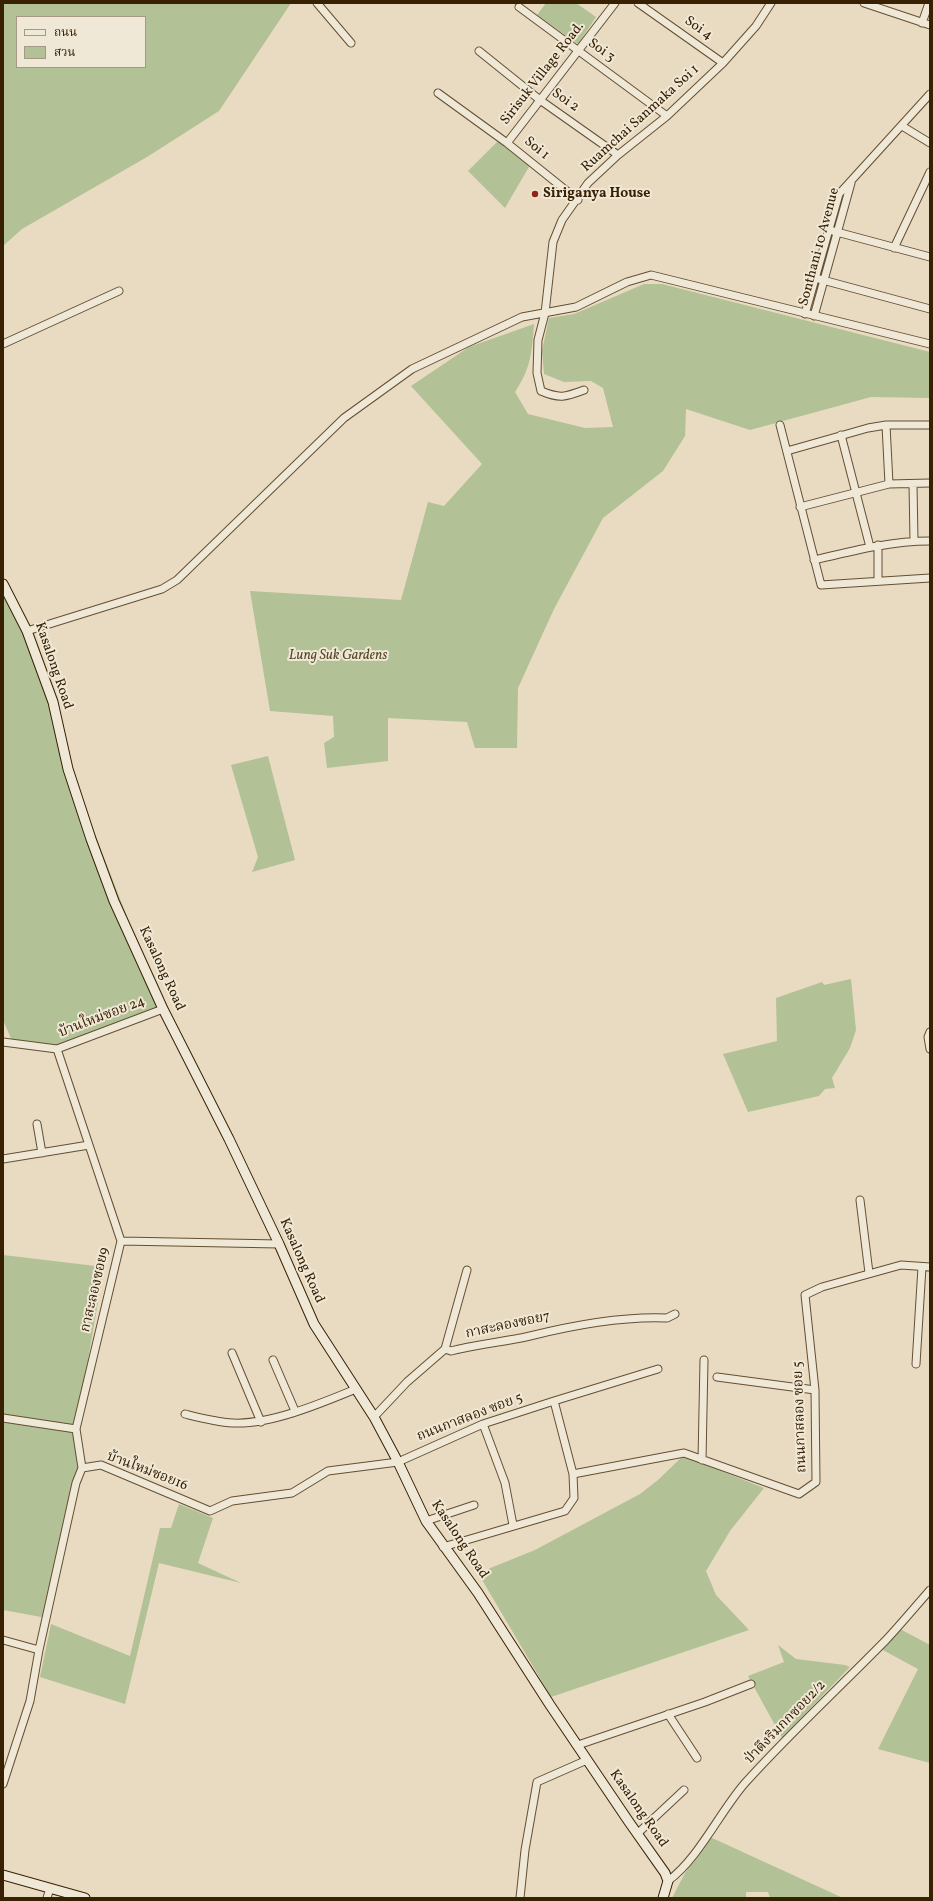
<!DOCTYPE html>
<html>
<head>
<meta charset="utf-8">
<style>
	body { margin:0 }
	#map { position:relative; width:933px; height:1901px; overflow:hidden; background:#e8dbc1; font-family:Vollkorn,"Noto Serif Thai",serif }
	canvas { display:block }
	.frame { position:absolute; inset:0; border:4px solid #382002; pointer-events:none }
	.legend { position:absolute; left:16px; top:16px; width:130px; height:52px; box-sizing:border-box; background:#f0e8d7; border:1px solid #a69882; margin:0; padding:5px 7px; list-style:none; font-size:12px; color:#382002 }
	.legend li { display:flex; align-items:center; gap:8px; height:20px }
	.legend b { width:20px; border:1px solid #a69882 }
</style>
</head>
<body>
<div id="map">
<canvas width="933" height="1901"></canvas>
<div class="frame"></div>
<ul class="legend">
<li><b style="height:5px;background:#f0e8d7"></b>ถนน</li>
<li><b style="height:11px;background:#b2c196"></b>สวน</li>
</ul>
</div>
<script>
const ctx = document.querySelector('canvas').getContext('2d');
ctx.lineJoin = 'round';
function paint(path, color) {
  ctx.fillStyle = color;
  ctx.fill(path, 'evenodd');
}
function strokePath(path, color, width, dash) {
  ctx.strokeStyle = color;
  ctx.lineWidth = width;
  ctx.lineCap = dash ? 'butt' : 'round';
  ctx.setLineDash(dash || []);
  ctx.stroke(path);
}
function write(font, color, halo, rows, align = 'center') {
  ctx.font = font + ' Vollkorn,"Noto Serif Thai",serif';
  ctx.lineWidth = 4;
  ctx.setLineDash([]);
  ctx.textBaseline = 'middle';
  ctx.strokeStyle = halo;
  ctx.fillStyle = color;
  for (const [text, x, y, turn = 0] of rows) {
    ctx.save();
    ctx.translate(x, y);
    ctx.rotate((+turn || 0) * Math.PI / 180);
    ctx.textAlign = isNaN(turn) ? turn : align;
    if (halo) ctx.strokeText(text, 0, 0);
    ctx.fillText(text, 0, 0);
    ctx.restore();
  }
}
paint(new Path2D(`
	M3,3H291L219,111L147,157L22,229L3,246ZM17,17H145V67H17Z
	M546,3H576L596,17L578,44L537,15Z
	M498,141L530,165L505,208L468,171Z
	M644,284H662L930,352V398L871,397L750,430L686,409L685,436L663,471L603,518L554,609L518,688L517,748H475L467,722L388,718V761L327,768L324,743L334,737L333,716L270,711L250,591L401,600L428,502L444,506L482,464L411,386L469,347L534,324C532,352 531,368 515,392L528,414L585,428L613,427L603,388L591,381L564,382L544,374L542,351L549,318L574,314Z
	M3,584L27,631L66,760L163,1009L57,1049L13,1043L3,1020Z
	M268,756L295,860L252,872L258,857L231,765Z
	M851,979L856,1030L850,1048L832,1078L835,1088L825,1089L819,1096L748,1112L723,1054L777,1041L776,998L822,982L824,985Z
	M3,1255L104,1267L76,1429L82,1468L47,1618L3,1610Z
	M683,1456L764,1488L730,1531L706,1571L716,1595L749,1630L551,1697L478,1573L535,1550L640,1494L658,1480Z
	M179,1504L213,1518L198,1563L241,1583L159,1563L125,1704L40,1677L51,1624L130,1656L160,1528H171Z
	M900,1629L930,1645V1763L878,1749L918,1669L881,1649Z
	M778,1645L796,1659L845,1665L850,1667L782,1738L748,1676L784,1662Z
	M710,1837L843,1898H770L768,1892H746V1898H672L685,1873Z`), '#b2c196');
const street = new Path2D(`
	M317,3L351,43
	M638,3L723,63
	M864,3L930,25
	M519,7L667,116
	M922,23L929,3
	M479,51L540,100L618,155
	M438,93L507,143L578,200
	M902,126L930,143
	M507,143L615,3
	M833,231L930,257
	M894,248L930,172
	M819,279L930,309
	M805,314L839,194L930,94
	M814,316L851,183
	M3,344L119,291
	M584,390C565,397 560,399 541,391L537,373L538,340L545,313L553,242L562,220L588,183L618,155L667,116L723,63L756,26L771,3
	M780,425L821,585L930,578
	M886,425L889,484
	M841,435L870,547
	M787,451L868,428L886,425H930
	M913,484L914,541
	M800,507L889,484L930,483
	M878,545V581
	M814,560C852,551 890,541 930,541
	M27,631L162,589L177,580L344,418L412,369L522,317L576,307L627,282L651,275L930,344
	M930,1032L928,1037L930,1049
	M3,1042L57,1049L163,1009
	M57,1049L121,1241
	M37,1124L42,1153
	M3,1159L89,1145
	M860,1200L869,1273
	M445,1349L467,1270
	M232,1353L261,1422
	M273,1360L295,1411
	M916,1364L922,1267
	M717,1377L815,1390
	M554,1401L658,1369
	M185,1414C201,1418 216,1422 233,1423C270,1425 322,1403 356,1389
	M374,1417L407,1382L445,1349L451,1351C477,1344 504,1342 530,1336C574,1325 621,1316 667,1318L675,1314
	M3,1418L76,1429
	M483,1424L505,1483L513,1525
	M702,1460L704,1360
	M82,1468L76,1429L121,1241L279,1244
	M426,1521L474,1505
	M443,1547L565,1511L574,1498L573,1474
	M3,1640L39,1650
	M668,1714L697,1758
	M578,1745L705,1702L751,1684
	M3,1784L30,1701L39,1650L76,1483L82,1468L101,1465L210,1511L232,1501L292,1493L328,1471L398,1462L483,1424L554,1401L573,1474L684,1453L799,1494L816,1482L815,1390L805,1295L822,1287L901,1265L930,1267
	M637,1834L684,1790
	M668,1881C699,1858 719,1813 745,1783C790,1733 839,1688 886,1640C901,1624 915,1607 930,1590
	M47,1898L50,1888
	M520,1898L525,1850L537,1782L587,1760`);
const secondary = new Path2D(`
	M3,584L27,631L53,702L68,769L91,839L114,901L163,1009L229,1139L279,1244L314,1324L374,1417L398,1462L426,1521L478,1593L550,1705L629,1822L665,1873L668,1881L663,1898
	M3,1875L85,1898`);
strokePath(street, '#644f32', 9);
strokePath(secondary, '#382002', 11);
strokePath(street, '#f0e8d7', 7);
strokePath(secondary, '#f0e8d7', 9);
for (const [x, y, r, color] of [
	[535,194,4,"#8f2418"]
]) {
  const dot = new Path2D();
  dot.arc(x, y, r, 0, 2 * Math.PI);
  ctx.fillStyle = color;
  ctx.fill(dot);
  strokePath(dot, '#f0e8d7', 1.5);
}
write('14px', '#382002', '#f0e8d7', [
	["Soi 4",698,29,35],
	["Soi 3",601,51,36],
	["Sirisuk Village Road.",543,74,-52],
	["Soi 2",565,101,35],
	["Ruamchai Sanmaka Soi 1",641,119,-42],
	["Soi 1",536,149,39],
	["Sonthani 10 Avenue",820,247,-75],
	["Kasalong Road",53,666,71],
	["Kasalong Road",161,969,65],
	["บ้านใหม่ซอย 24",102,1018,-21],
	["Kasalong Road",301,1261,66],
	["กาสะลองซอย9",96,1290,-77],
	["กาสะลองซอย7",508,1326,-12],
	["ถนนกาสลอง ซอย 5",801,1417,-92],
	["ถนนกาสลอง ซอย 5",470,1418,-21],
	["บ้านใหม่ซอย16",147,1472,21],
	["Kasalong Road",459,1540,56],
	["ป่าตึงริมกกซอย2/2",786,1723,-46],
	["Kasalong Road",638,1809,55]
]);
write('bold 14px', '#382002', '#f0e8d7', [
	["Siriganya House",543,194]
], 'left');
write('italic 14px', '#564827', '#f0e8d7', [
	["Lung Suk Gardens",338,656]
]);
</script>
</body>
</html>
